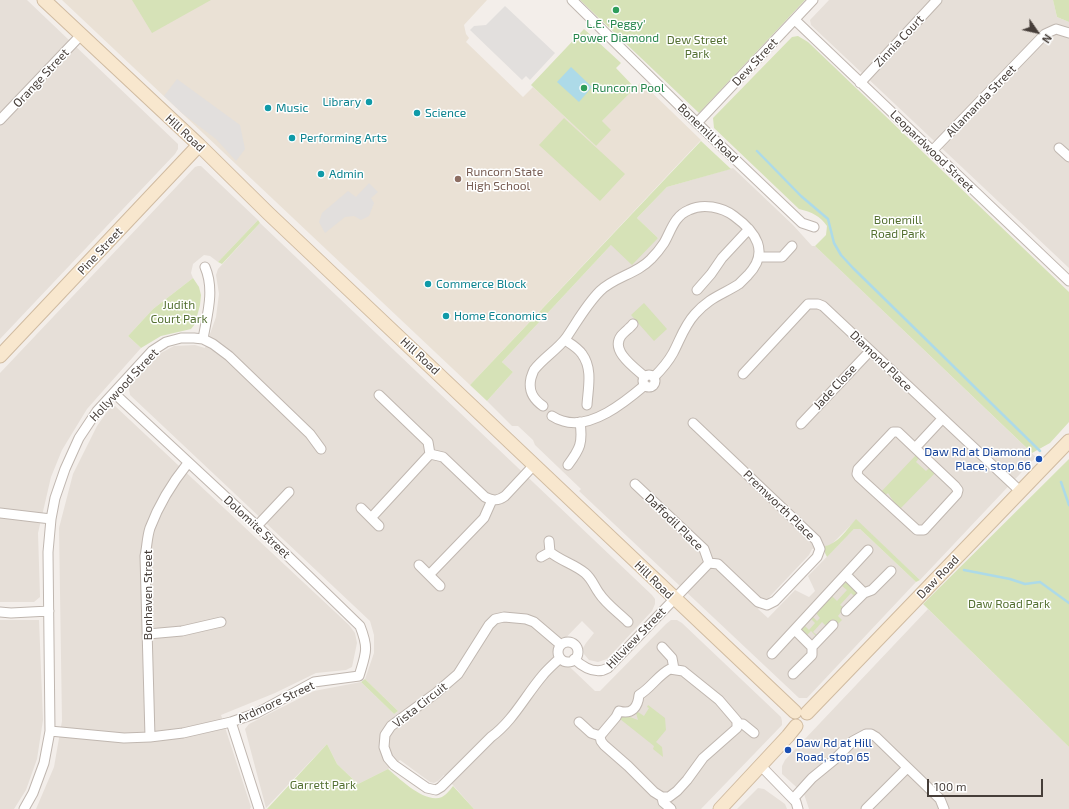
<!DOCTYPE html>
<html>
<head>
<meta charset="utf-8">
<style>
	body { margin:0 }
	#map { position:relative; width:1069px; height:809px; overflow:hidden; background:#f3eeea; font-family:"Exo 2",sans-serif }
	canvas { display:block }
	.north { position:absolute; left:1017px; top:12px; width:40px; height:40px; -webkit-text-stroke:3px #fff; paint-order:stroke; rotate:124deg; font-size:11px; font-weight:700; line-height:16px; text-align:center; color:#463e39 }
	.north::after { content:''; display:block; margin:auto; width:14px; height:18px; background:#463e39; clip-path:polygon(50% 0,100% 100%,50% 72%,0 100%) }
	.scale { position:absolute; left:927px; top:779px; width:116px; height:18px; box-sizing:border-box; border:2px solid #463e39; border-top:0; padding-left:5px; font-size:12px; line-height:14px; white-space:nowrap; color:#463e39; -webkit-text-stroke:3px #fff; paint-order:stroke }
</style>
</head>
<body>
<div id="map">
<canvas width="1069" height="809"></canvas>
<div class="north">N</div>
<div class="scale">100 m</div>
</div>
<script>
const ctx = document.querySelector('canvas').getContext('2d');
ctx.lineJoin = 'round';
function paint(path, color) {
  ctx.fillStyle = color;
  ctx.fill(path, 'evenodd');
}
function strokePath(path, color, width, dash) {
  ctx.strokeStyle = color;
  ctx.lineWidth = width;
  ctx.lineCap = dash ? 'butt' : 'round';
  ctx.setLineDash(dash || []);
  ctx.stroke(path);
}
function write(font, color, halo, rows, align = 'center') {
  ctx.font = font + ' "Exo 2",sans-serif';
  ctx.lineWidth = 3;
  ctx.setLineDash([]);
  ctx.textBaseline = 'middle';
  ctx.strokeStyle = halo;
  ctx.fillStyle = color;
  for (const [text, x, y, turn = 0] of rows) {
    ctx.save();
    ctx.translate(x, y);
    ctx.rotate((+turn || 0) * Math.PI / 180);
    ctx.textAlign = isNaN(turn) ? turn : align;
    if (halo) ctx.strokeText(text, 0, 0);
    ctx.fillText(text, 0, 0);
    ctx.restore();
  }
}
paint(new Path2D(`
	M0,0H27L178,144V149L175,154L0,339Z
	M829,0H1053L1057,17L1069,22V268L811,25L810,20Z
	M198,166H201L258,220L218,262L210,256L204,255L193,264L191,273L193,278L153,309L128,336L141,348L87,409L62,450L51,477L38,533L40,597L34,602H0V373L195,167Z
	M733,168L793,225L812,246H815L1036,457L920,580L856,520L831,545L812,549L809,555L758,609L768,618L795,590L809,597L815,591L808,576L854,529H860L916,582L807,698H799L579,491L581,489L535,445L533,440L518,426H512L487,401L513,372L502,362L611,245L658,238L637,218L667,187Z
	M260,223L652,595L655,599V604L652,611L607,659L598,662L589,660L584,654L583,648L586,643L594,633L582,621L553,651L595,691H600L666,624L671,620H677L682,623L781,717L782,721V725L701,809H474L444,775L438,781L434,783L430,782L400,760L388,769L358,784L337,764L327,744L266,808L245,729L249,724L314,691L361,682L394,714L398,711L365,679L374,653V635L370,621L130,395L129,389L130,385L159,354L174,346L195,345L205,348L216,317L219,294L216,275L218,269Z
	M115,406L349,625L355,633L357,643L352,667L346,670L316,673L275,693L221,715L251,807L250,809H36L54,767L62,721L59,528L73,474L97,426L109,409Z
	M928,609L1069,747V809H809L804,794L782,774V766L785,760Z
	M0,620H39L43,720L37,759L26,790L14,809H0Z
	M758,788L764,789L785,804L787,809H737Z`), '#e6dfd8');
paint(new Path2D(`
	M62,0H487L464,25L466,34L469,38L466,42L523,97L533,87L596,146L602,121L641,82L701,140L470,385Z`), '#eae1d5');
paint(new Path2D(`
	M132,0H211L152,33Z
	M580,0H805L699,113Z
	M1053,0H1069V22L1057,17Z
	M584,29L621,63L616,68L635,88L602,121L611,130L596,146L531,85Z
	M798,36L808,42L1069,292V422L1050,443L1032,453L815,246L826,235L827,226C820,216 812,212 799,209L714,128L713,118L792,37Z
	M564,118L625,174L600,201L539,145Z
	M701,141L731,169L667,187L637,218L658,238L632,265L611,245L502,362L513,372L487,401L470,385Z
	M258,220L260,223L222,264L218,262Z
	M193,278L199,287L201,295L200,305L195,324L191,329L161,336L141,348L128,336L153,309Z
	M644,303L667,329L654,341L631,315Z
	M916,455L919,458L916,462L926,471L930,467L935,473L899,510L888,493L884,496L880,493Z
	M1069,459V747L923,604Z
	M856,519L920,580L916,582L860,529H854L827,557L825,553V546C838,544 847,529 856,519Z
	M846,582L858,592V594L855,597L851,593L840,605L844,608L838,616L842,620L838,624L833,619L826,626L822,622L813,632L818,636L812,642L811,641L816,636L811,631L806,636L802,632V629L805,626L809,630L815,623L811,619L813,617L817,621L820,618L816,613L832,596L837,601L847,590L842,586Z
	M365,679L398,711L394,714L361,682Z
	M648,705L665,718L666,730L656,742L662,747L663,757L653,749L654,746L620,719L621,717L627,716L638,720L636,713L638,712L644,716L649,708L647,707Z
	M327,744L337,764L358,784L388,769C400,779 425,804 442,797C446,795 450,790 453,786L474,809H267Z`), '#d6e2b7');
paint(new Path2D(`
	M505,6L555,53L530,80L526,76L522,80L470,30L474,26L486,25Z
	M177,79L240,125L245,149L236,161L216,139L183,114L164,96Z
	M369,183L378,192L371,198L374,203L369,216L361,220L354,216L345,217L325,233L319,222L322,213L348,191L356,197Z`), '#e2dfdd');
paint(new Path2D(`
	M571,67L592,87L579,102L557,82Z`), '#addae8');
strokePath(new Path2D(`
	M757,151L801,196L828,219L834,243L841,255L853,268L1040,451
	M1061,482L1069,505
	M964,570L1010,579L1025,584L1040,582L1069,603`), '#addae8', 2.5);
const street = new Path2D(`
	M572,0L697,123L802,223L814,227
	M795,20L1069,281
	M860,83L937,0
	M0,120L81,35
	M697,123L813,0
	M1059,148L1069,157
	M932,151L1045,34L1056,29L1069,33
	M760,257H782L792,246
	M697,290L711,274L722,258L749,229
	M633,324C630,328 624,332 621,336C610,351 635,368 645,377
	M203,339C207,315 215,290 205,267
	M565,340C571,344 578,348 582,354C593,369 588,388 587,405
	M743,374L808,304H818L823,306L1020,491
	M643 381a6 6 0 1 1 12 0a6 6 0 1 1-12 0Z
	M379,395L428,442L430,454
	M543,406C533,399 528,391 531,378C532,375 533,372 534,370C543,358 557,350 566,338C577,322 586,305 600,291C614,277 637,274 651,259C656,254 660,249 664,243C671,231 674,216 689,210C703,203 722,207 734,216C756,232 770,252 748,275C745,278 742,281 739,284C722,295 710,297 695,314C684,326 680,340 673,353C668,362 661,370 654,377
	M552,416C555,418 559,420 563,421C591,430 625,402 645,385
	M801,424L870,351
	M893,432H898L955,486L958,490L957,494L924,530H917L859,477L857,474L858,469Z
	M915,448L942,419
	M568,465C580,449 583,443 580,422
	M635,484L704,549L709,563
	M361,508L379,526
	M0,513L51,519
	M371,518L430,454L443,457L485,497C493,501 498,501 505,496L534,465
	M257,526L289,492
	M550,552C561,561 574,564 585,573C592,579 594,586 599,593C606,604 619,613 628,622
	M541,557L550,552L549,541
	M419,565L440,586
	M429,575L484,518L492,500
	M846,575L864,593L846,611
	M864,593L872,590L891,571
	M0,612L11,613L49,611
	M795,630L812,647L833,625
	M148,634L182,631L221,622
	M558 652a10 10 0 1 1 20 0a10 10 0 1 1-20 0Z
	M662,647L672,658L674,669
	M772,654L868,550
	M560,658C554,664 548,669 543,675C525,696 513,721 491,737L441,787L436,790L427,788L394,765L388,758L384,747L385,735L391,726L436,693L458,674L489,625L495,619L504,617L526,619L534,622L561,645
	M574,659C584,668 596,675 608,668L709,563L718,564L758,602L767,605L775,601L817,557L820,549L816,540L693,423
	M670,669L683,671L719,700L737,721V728L703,758L687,780L677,791L669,797H662L654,792L628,766L604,745L601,741L600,736L616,717L619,711C632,715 638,707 639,695C651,688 658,675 670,669Z
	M793,674L812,655V647
	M231,722L259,809
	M579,722L591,733L600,736
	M737,724H743L754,733
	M50,731L124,738L150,737L183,733L231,722L257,713L314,682L359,676C366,653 369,649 360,626L257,526L114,393
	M150,737L145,556C147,547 147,537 150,528C159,504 172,483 188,463
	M761,766L793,799L796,802L798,809
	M662,797L663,802L671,809
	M793,799L812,778L834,760L853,741L866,734H871L876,737L940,799L944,809
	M24,809L33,793L44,763L50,731L48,552L51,519L55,498L65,469L79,438L97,411L152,351L166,342L181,338H194L203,339L213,344L229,356L310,434L321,449
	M866,809L907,768`);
const secondary = new Path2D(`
	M44,0L199,145L268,213L795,712
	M0,356L199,145
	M807,713L1069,441
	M720,809L788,736L796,726`);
strokePath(street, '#c0b7b0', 11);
strokePath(secondary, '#d0bba1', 15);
strokePath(street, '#fff', 9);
strokePath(secondary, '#f8e7ce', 13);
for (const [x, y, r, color] of [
	[616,10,4,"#2e9e5b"],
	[584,88,4,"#2e9e5b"],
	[369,102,4,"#0f9aa8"],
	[268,108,4,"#0f9aa8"],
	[417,113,4,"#0f9aa8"],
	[292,138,4,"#0f9aa8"],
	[321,174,4,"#0f9aa8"],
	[458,179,4,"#8d6e63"],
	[428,284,4,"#0f9aa8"],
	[446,316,4,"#0f9aa8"],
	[1039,459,4,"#1a4fb4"],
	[788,750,4,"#1a4fb4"]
]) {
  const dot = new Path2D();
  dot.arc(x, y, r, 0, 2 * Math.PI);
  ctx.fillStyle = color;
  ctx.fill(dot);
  strokePath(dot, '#fff', 1.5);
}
write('12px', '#27864d', '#fff', [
	["L.E. 'Peggy'",616,24],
	["Power Diamond",616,38],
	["Runcorn Pool",592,88,"left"]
]);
write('12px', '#557133', '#fff', [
	["Dew Street",697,40],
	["Park",697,54],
	["Bonemill",898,220],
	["Road Park",898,234],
	["Judith",179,305],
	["Court Park",179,319],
	["Daw Road Park",1009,604],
	["Garrett Park",323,785]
]);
write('12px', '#463e39', '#fff', [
	["Zinnia Court",899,41,-47],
	["Dew Street",755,62,-47],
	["Orange Street",41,78,-47],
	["Allamanda Street",981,101,-46],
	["Hill Road",185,133,43],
	["Bonemill Road",708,133,44],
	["Leopardwood Street",932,151,44],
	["Pine Street",100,251,-47],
	["Hill Road",420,356,43],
	["Diamond Place",881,361,44],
	["Hollywood Street",124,385,-47],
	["Jade Close",835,387,-47],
	["Premworth Place",779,505,44],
	["Daffodil Place",674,522,44],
	["Dolomite Street",257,527,43],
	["Daw Road",938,577,-46],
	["Hill Road",654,580,44],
	["Bonhaven Street",148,595,-90],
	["Hillview Street",636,638,-46],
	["Ardmore Street",276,702,-25],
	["Vista Circuit",420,705,-38]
]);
write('12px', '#0d838f', '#fff', [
	["Library",361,102,"right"],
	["Music",276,108],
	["Science",425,113],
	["Performing Arts",300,138],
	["Admin",329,174],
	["Commerce Block",436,284],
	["Home Economics",454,316]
], 'left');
write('12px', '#785e54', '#fff', [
	["Runcorn State",466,172],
	["High School",466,186]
], 'left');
write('12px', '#164399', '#fff', [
	["Daw Rd at Diamond",1031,452],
	["Place, stop 66",1031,466],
	["Daw Rd at Hill",796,743,"left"],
	["Road, stop 65",796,757,"left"]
], 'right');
</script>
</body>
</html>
